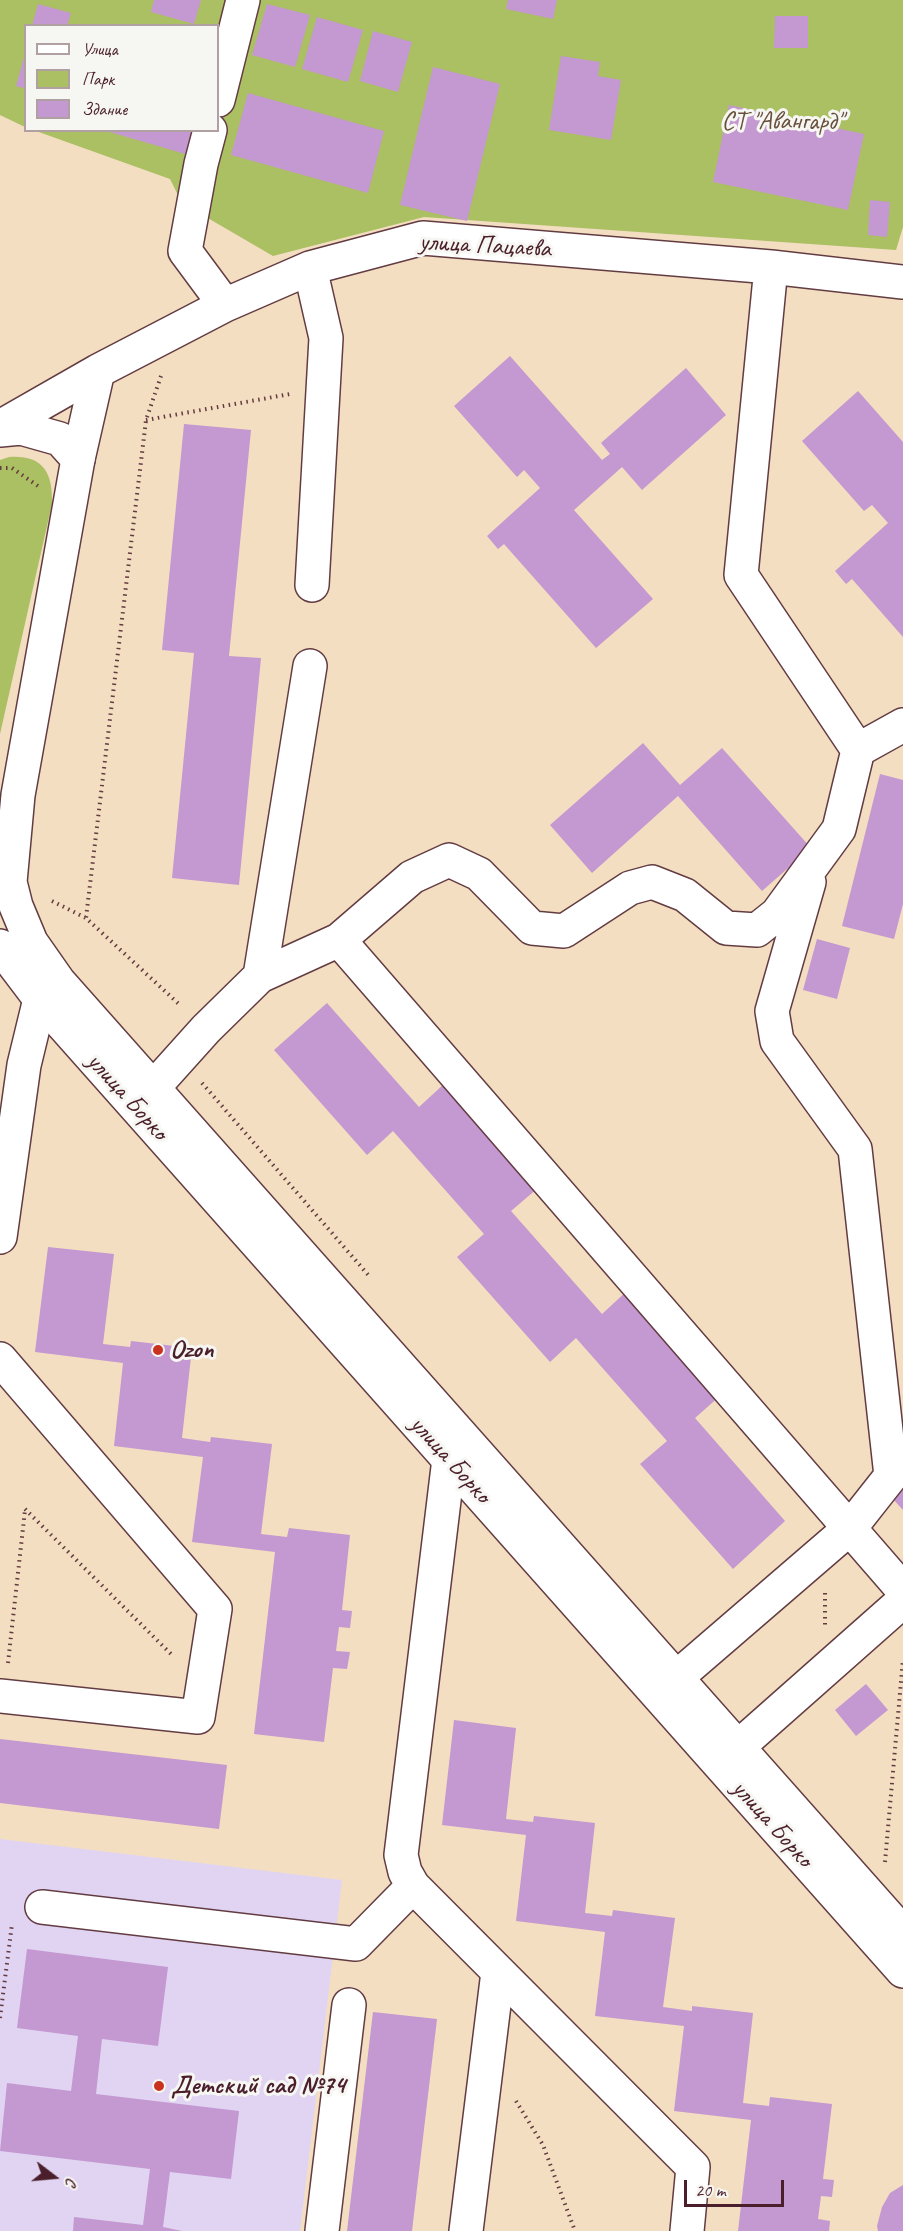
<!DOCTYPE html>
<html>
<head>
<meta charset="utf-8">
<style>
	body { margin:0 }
	#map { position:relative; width:903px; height:2231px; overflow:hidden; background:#f3dec2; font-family:Caveat,sans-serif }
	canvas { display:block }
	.legend { position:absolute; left:24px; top:24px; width:195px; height:108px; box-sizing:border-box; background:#f6f6f2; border:2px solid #b1a0a2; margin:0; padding:8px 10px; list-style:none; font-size:18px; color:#4a1f2b }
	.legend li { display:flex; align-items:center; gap:12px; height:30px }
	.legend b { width:30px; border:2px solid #b1a0a2 }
	.north { position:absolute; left:24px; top:2147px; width:60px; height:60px; -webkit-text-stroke:4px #f6f6f2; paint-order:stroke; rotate:106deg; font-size:16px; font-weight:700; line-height:24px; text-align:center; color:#4a1f2b }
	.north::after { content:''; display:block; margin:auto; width:21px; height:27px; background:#4a1f2b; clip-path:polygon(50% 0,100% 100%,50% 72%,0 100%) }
	.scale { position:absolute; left:684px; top:2180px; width:100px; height:27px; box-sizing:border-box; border:3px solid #4a1f2b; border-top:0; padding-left:8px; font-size:18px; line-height:21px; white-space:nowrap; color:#4a1f2b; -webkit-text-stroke:4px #f6f6f2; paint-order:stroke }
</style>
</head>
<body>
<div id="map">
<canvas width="903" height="2231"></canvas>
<ul class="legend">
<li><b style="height:8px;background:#fff"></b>Улица</li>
<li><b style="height:16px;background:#abbf63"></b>Парк</li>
<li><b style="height:16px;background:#c498d0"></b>Здание</li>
</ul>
<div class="north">С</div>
<div class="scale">20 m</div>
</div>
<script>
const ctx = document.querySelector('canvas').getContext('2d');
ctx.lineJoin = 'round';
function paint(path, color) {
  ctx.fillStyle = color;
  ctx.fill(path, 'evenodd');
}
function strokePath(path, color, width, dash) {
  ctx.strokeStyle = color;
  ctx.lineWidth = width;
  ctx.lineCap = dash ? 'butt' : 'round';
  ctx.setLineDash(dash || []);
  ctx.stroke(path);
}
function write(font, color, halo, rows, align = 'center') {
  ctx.font = font + ' Caveat,sans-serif';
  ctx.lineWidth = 6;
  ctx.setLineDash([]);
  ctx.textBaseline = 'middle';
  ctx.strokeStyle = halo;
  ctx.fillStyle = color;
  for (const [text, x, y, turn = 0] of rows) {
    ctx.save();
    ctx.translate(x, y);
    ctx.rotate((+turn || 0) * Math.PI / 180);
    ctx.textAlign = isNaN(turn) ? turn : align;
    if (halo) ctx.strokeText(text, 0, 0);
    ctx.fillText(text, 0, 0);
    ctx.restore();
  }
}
paint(new Path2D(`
	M0,1839L342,1880L300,2231H0Z`), '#e1d4f3');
paint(new Path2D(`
	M0,0H903V227L896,250L424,217L273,256L182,203L170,179L36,131L218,130V26H26L25,127L0,115Z
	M9,457C43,455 53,472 52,504L0,734V460Z`), '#abbf63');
paint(new Path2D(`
	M154,0H201L194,24L151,12Z
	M508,0H557L553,19L506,9Z
	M38,4L71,13L67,26H32Z
	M267,4L310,15L295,67L252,55Z
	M775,16H808V48H774Z
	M317,17L363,30L348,82L302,69Z
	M373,31L412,42L398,92L360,81Z
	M25,54H26V89L16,86Z
	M561,56L600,62L598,76L621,80L611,140L549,130Z
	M433,67L500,84L467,221L400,205Z
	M248,93L384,131L368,193L231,155Z
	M729,105L864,134L848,210L713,182Z
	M103,130H199L192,156Z
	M870,200L890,202L887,237L868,235Z
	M510,356L602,460L610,454L601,443L686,368L726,415L642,490L622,467L574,510L653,599L596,648L504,544L498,549L487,536L540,488L524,470L517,477L454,406Z
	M858,391L903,442V637L852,579L846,584L835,571L888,523L872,505L864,511L802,441Z
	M184,424L251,430L229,656L261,658L239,885L172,878L194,653L162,650Z
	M643,743L680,785L722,748L811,848L762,891L678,796L592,873L550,825Z
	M880,774L903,780V904L894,939L842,926Z
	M817,939L850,948L837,999L803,990Z
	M327,1003L419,1107L445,1083L538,1188L511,1211L602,1314L628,1290L721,1395L695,1418L785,1521L733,1569L640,1464L667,1441L576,1338L550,1362L457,1257L484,1234L393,1131L367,1155L274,1050Z
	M48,1247L114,1254L103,1344L130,1347L131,1341L192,1348L182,1438L210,1442L211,1437L272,1444L261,1534L287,1537L289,1528L350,1535L342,1610L352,1611L350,1628L339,1627L336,1651L350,1652L347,1669L333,1668L324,1742L254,1734L275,1552L192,1542L203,1457L114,1446L123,1363L35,1352Z
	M903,1488V1510L892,1498Z
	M866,1684L888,1710L856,1736L835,1710Z
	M454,1720L516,1728L506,1819L533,1822L534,1816L595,1823L585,1913L612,1916L613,1910L675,1918L663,2007L692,2011V2006L753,2013L743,2103L769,2106L770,2097L832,2104L823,2179L834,2180L832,2197L821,2196L818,2219L830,2221L829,2231H738L751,2120L674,2111L684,2026L595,2016L605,1932L516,1921L526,1835L442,1825Z
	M0,1739L227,1765L219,1829L0,1803Z
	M27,1949L168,1967L158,2046L102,2039L96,2094L239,2111L231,2179L170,2172L163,2227L182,2231H73L74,2217L143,2225L150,2169L0,2151L7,2083L71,2091L78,2036L17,2028Z
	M373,2012L437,2019L412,2231H347Z
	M903,2185V2231H878L877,2226L882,2207L890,2193Z`), '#c498d0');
const minor = new Path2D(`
	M218,100L243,0
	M210,130L201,164L185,251L225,305
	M310,268L326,338L312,585
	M0,427L98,371L225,305L310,268L423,238L771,267L903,282
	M78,459L98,371
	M858,750L903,725
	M339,940L903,1590
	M260,976L310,666
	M153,1088L206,1029L260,976L339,940L412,877L449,860L479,874L532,928L564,931L630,888L652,882L685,895L726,928L757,930L777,914L839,829L858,750L741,575L771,267
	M0,1237L24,1065L40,999
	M0,1359L215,1609L198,1717L0,1696
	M449,1459L401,1855L405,1872L413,1886L693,2167L687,2231
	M676,1678L850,1528L891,1476L855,1149L777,1041L772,1011L809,882
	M738,1747L903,1601
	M42,1907L356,1944L413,1886
	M322,2231L349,2005
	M466,2231L498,1972`);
const major = new Path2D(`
	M0,430L21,428L60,439L78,459L18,795L10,882L16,906L31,942L59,982L903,1933
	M0,946L40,999L903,1971`);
strokePath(minor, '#633c42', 36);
strokePath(major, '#633c42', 36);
strokePath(new Path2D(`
	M161,376L146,420L86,918L181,1006
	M146,420L290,394
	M0,468H12L38,486
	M52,901L86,918
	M202,1083L370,1277
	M25,1509L174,1657
	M825,1593V1625
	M8,1663L25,1510
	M885,1862L903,1659
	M0,2018L12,1924
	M516,2101L543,2145L575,2231`), '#633c42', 4, [1.5, 4.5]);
strokePath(minor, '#fff', 33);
strokePath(major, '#fff', 33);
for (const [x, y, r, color] of [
	[158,1350,6,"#c8321e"],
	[159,2086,6,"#c8321e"]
]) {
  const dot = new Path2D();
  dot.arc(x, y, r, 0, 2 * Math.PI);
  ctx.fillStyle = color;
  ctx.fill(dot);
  strokePath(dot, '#f6f6f2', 2);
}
write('26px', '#674f3c', '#f6f6f2', [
	["СТ \"Авангард\"",782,122]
]);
write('26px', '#4a1f2b', '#f6f6f2', [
	["улица Пацаева",485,246,3],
	["улица Борко",127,1097,48],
	["улица Борко",450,1460,48],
	["улица Борко",772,1824,48]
]);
write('bold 26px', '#4a1f2b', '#f6f6f2', [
	["Ozon",170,1350],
	["Детский сад №74",171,2086]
], 'left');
</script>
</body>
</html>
